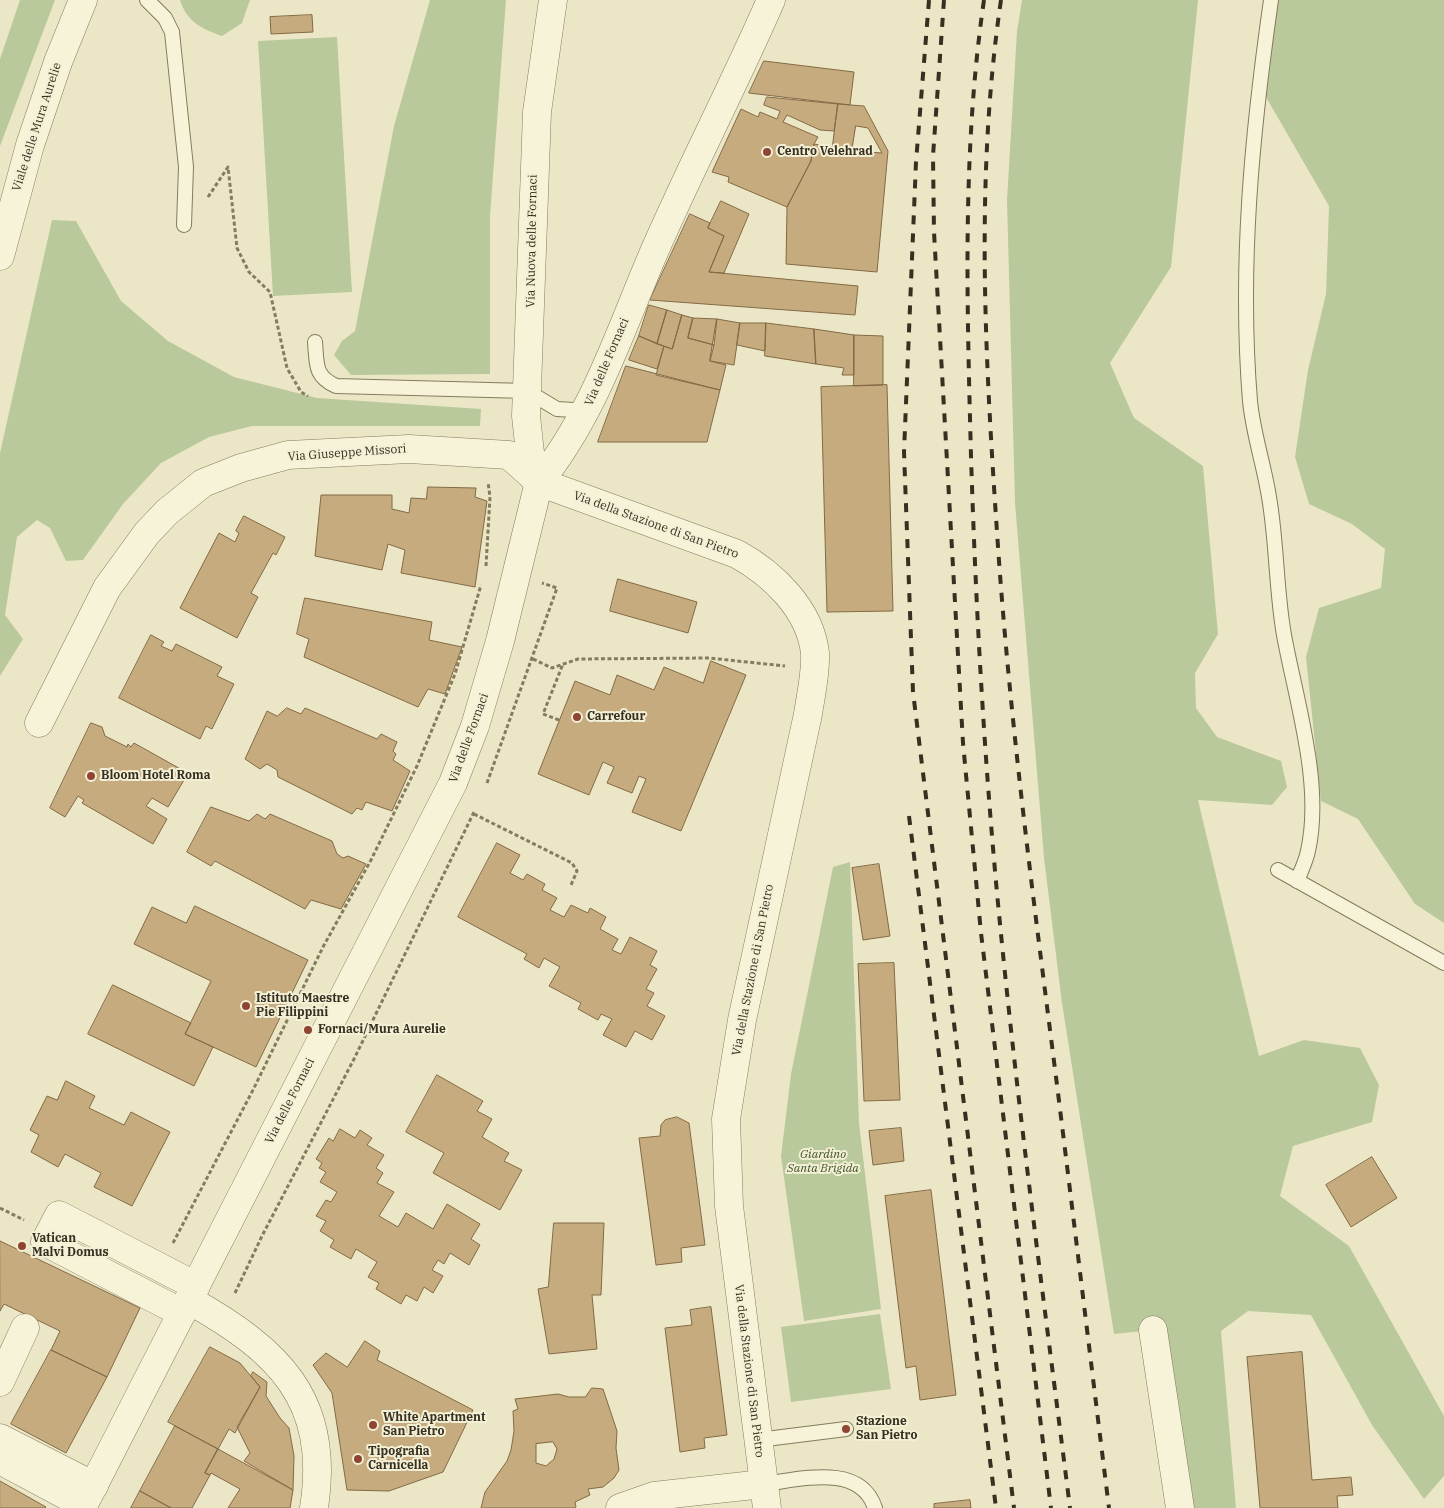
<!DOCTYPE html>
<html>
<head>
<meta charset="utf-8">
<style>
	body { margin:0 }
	canvas { display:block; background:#ebe7c6 }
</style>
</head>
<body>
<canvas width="1444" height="1508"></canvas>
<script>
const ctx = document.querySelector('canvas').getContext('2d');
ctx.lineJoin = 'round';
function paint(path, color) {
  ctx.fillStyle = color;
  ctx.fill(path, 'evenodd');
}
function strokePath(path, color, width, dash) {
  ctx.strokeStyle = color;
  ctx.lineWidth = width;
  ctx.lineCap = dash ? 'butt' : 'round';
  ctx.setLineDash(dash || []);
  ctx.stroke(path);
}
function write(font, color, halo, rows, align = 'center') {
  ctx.font = font + ' "IBM Plex Serif",serif';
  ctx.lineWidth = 4;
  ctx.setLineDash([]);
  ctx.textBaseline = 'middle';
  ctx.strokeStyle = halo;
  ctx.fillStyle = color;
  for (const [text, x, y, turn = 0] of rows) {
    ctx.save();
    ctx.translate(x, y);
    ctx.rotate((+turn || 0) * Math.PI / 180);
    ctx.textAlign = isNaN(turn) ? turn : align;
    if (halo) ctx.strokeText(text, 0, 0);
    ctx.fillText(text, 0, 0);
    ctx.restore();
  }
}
paint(new Path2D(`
	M20,0H55L0,146V59Z
	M180,0H250L242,23L222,36C202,29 187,22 180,0Z
	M430,0H506L490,216V374L351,375L334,355L342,341L355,331L394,126Z
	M1022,0H1198L1171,267L1110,363L1134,418L1203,466L1218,634L1195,673L1196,708L1217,737L1281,761L1287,787L1272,805L1198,800L1259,1056L1304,1040L1360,1048L1379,1085L1372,1122L1293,1146L1280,1196L1349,1246L1444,1416V1476L1424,1499L1372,1425L1311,1315L1248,1311L1221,1331L1236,1508H1180L1153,1330L1114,1334L1062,1003L1044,858L1015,503L1007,200L1017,31Z
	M1271,0H1444V923L1415,904L1358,819L1321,801L1306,657L1319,608L1381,588L1385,549L1352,524L1309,504L1295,457L1308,370L1326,294L1329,206L1259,85Z
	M337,37L352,292L273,296L258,41Z
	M52,220L76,221L121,301L168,341L234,377L317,398L481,409L480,426H252L209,437L161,463L123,504L83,560L66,561L50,528L37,520L17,537L5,615L23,639L0,676V453Z
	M850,862L859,1123L881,1309L804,1321L781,1156L791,1074L833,867Z
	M880,1314L891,1389L791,1402L781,1327Z`), '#bac99b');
const building = new Path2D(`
	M312,15L313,32L271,34L270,17Z
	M764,61L854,72L850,105L749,93Z
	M767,97L838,104L834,131L820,130L787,115L783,122L818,137L814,144L811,161L787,207L728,182L729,177L712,172L741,109L758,117L760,112L777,119L780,111L764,105Z
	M838,104L864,106L888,151L877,272L786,264L787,207L811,161L814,144L832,147ZM856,126L868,128L882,153L852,151Z
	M721,201L749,214L724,273L709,272L724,236L708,228Z
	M690,214L710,223L708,228L724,236L709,272L858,286L855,315L650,300Z
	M649,305L667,310L657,344L639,336Z
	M667,310L682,315L672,349L657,344Z
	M682,315L693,318L688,338L714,345L710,361L726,365L720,390L656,375L664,346L672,349Z
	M693,318L717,319L714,345L688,338Z
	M717,319L740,323L734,365L710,361Z
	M740,323H766L765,351L737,345Z
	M766,323L814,329L816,364L765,356Z
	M814,329L854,335V375H842L844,368L816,364Z
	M854,335L883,336V385L854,386Z
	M639,336L664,346L657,369L629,360Z
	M626,366L720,390L707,442H598Z
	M887,385L893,611L827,612L821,387Z
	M428,487L476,488L475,497L487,501L475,587L401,573L405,550L388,544L382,570L315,556L321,495H392V509L409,513L411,498L426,499Z
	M244,516L285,537L276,555L273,553L251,593L258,597L237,638L180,608L219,533L235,542L239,533L236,531Z
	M618,579L697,602L688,633L610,611Z
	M305,598L432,622L429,640L462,647L445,694L428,689L418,707L304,657L309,639L297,634Z
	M151,635L164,642L161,646L172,651L176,644L222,667L217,676L234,684L212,729L206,726L200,739L119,698Z
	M711,661L746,675L681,831L632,812L646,779L639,776L632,793L607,783L614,767L603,762L589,795L538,774L575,681L610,695L617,675L654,690L664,667L703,683Z
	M287,708L301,714L305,708L377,739L381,734L397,742L393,751L396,754L393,760L410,771L392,811L366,802L362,810L357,808L352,814L278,777L277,770L267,764L260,769L245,759L267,711L277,716Z
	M91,723L102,727L105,736L127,747L128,744L131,747L134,743L184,771L187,775L168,807L152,798L146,806L167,819L153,844L82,803L84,800L78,796L65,817L50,808Z
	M211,807L249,821L257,814L265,819L270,814L332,841L337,854L343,858L348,856L366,864L341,909L311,900L305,909L215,861L211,866L187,852Z
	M497,843L520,855L510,873L523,880L527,874L545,884L542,890L557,898L550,910L564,917L571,905L588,913L590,908L606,917L600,929L618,939L612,950L621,954L630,937L657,951L650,965L657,969L646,989L654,993L647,1006L665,1016L652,1040L635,1031L626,1047L603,1035L612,1019L601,1014L598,1020L578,1009L581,1003L549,986L560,967L544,958L539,968L524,959L527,954L458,917Z
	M879,864L890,936L863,940L852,868Z
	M195,906L308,960L256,1067L185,1034L211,981L134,944L152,907L186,923Z
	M894,963L900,1100L864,1101L858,964Z
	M113,985L191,1023L185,1034L213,1047L194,1086L88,1034Z
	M437,1075L483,1101L477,1111L492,1119L482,1137L509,1153L504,1161L522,1170L500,1210L433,1173L444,1153L406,1132Z
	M66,1081L95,1096L89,1108L124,1125L131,1112L170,1132L132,1206L94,1187L101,1173L65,1154L58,1167L31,1152L39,1135L30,1130L47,1096L57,1100Z
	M677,1117L689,1123L705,1245L681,1248L682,1262L656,1265L639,1138L660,1136L661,1125L665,1120Z
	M901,1128L904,1161L873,1165L869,1131Z
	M340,1129L355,1138L360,1130L372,1138L367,1145L384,1155L376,1168L383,1173L377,1183L394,1192L379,1216L398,1227L406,1213L433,1229L447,1204L480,1224L471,1239L480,1245L469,1265L450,1253L444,1264L438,1260L432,1270L443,1276L433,1293L424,1287L417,1301L406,1295L401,1304L376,1289L379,1283L368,1277L377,1262L356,1249L351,1259L330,1247L334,1240L320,1231L326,1221L316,1216L326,1200L331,1202L337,1192L320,1182L326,1172L319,1168L322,1163L316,1159L329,1138L333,1141Z
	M1372,1157L1397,1198L1351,1227L1326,1185Z
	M931,1190L956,1395L920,1400L916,1366L906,1368L885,1196Z
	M554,1223H604L601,1295H592L597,1349L549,1354L538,1289L548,1287Z
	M0,1241L140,1308L107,1377L51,1350L60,1331L4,1304L0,1311Z
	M711,1307L727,1435L704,1438L705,1448L680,1452L665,1328L692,1325L690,1310Z
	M365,1341L380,1351L377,1360L473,1410L443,1472L389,1491L347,1490L332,1393L313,1365L326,1353L347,1367Z
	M210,1347L240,1363L260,1387L235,1433L229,1429L218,1449L168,1422Z
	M51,1350L107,1377L66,1453L11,1424Z
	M1302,1352L1312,1480L1351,1477L1353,1495L1337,1496L1338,1508H1260L1247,1357Z
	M253,1372L267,1382L266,1396L280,1418L289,1428L294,1456L293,1490L244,1461L250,1453L237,1427L260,1387L251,1376Z
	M592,1388L603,1389L617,1431L616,1448L619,1470L614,1478L603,1487L588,1489L590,1495L575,1502L576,1507L574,1508H481L485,1492L507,1461L511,1450L514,1431L513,1411L518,1409L515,1399L558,1394L569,1397H585ZM553,1442L557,1449L554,1459L546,1466L536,1463V1444Z
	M175,1426L218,1449L205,1473L210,1475L192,1508H171L140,1491Z
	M218,1449L293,1490L290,1508H228L240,1489L211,1473L210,1475L205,1473Z
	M0,1481L46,1507L45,1508H0Z
	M140,1491L171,1508H131Z
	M970,1500L971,1508H934V1504Z`);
paint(building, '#c6ab7f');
strokePath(building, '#836a45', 1);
const service = new Path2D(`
	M147,0L165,18L172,32L186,167L184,225
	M1271,0C1252,133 1239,266 1250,401C1253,433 1264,465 1269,497C1277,543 1276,590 1284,635C1296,701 1323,784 1308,851C1306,861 1301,871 1297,881
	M315,342C317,364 314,376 336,386L527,391L557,409L574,410L586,408
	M1278,870L1444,963
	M758,1440L846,1429
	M763,1484C799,1480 860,1462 875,1508`);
const minor = new Path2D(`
	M0,256L30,145L58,62L83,0
	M539,482C594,414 620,331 654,252C691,167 734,85 771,0
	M39,723L107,588L147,533L167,512L203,483L241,468L288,455L409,449L509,455L539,482L737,554C773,574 810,609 815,653C816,673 811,694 808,714L742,1020L726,1119L729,1206L767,1508
	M189,1300C278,1350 331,1399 314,1508
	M182,1313L45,1242L59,1215L196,1286
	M1153,1330L1180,1508
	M0,1382L25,1328
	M0,1438L94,1486
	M0,1460L84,1505
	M620,1508L654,1496L763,1484`);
const tertiary = new Path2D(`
	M82,1508L453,783L475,726L500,641L539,482L530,453L526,416L537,112L553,0`);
strokePath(service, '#857b5d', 16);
strokePath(minor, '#857b5d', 29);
strokePath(tertiary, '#857b5d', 29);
strokePath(new Path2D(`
	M208,197L228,167L237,248L249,272L270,292L287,368L301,392L308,396
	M486,566L490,497L488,482
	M533,659L552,668L578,659L709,658L785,666
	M559,720L543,714L563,664
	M487,783L557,588L542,583
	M474,814L572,863L577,871L571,885
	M0,1208L24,1220
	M173,1243L254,1088L323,947L371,860L417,766L455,674L481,585
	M235,1293L262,1236L354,1059L475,810`), '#857b5d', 3, [4, 2.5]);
strokePath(service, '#f6f3d9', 14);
strokePath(minor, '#f6f3d9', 28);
strokePath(tertiary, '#f6f3d9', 28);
strokePath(new Path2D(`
	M929,0L916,162L904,452L913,692L1014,1508
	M944,0L933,156L934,232L963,743L981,933L1051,1508
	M984,0C962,150 967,304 971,456C976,615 985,775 1001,934C1020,1126 1046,1317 1070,1508
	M1001,0C975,176 985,355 997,532C1009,715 1033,896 1056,1077C1074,1221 1091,1364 1109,1508
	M909,816L996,1508`), '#372f20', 4, [9, 9]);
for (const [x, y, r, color] of [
	[767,152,5,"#904432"],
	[577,717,5,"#904432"],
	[91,776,5,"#904432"],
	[246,1006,5,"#904432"],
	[308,1030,5,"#904432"],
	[22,1246,5,"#904432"],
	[373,1425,5,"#904432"],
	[846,1429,5,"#904432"],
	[358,1459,5,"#904432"]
]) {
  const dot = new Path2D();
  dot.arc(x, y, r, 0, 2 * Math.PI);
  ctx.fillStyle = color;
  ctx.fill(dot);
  strokePath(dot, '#f3f0d6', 2);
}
write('12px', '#372f20', '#f3f0d6', [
	["Viale delle Mura Aurelie",37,127,-72],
	["Via Nuova delle Fornaci",532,241,-89],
	["Via delle Fornaci",607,362,-67],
	["Via Giuseppe Missori",347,453,-4],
	["Via della Stazione di San Pietro",656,525,20],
	["Via delle Fornaci",469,738,-70],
	["Via della Stazione di San Pietro",753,970,-79],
	["Via delle Fornaci",290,1101,-63],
	["Via della Stazione di San Pietro",749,1371,83]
]);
write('bold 12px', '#372f20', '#f3f0d6', [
	["Centro Velehrad",777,152],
	["Carrefour",587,717],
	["Bloom Hotel Roma",101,776],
	["Istituto Maestre",256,999],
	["Pie Filippini",256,1013],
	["Fornaci/Mura Aurelie",318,1030],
	["Vatican",32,1239],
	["Malvi Domus",32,1253],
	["White Apartment",383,1418],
	["San Pietro",383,1432],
	["Stazione",856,1422],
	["San Pietro",856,1436],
	["Tipografia",368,1452],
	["Carnicella",368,1466]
], 'left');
write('italic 12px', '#3f5228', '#f3f0d6', [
	["Giardino",823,1155],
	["Santa Brigida",823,1169]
]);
</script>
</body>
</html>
